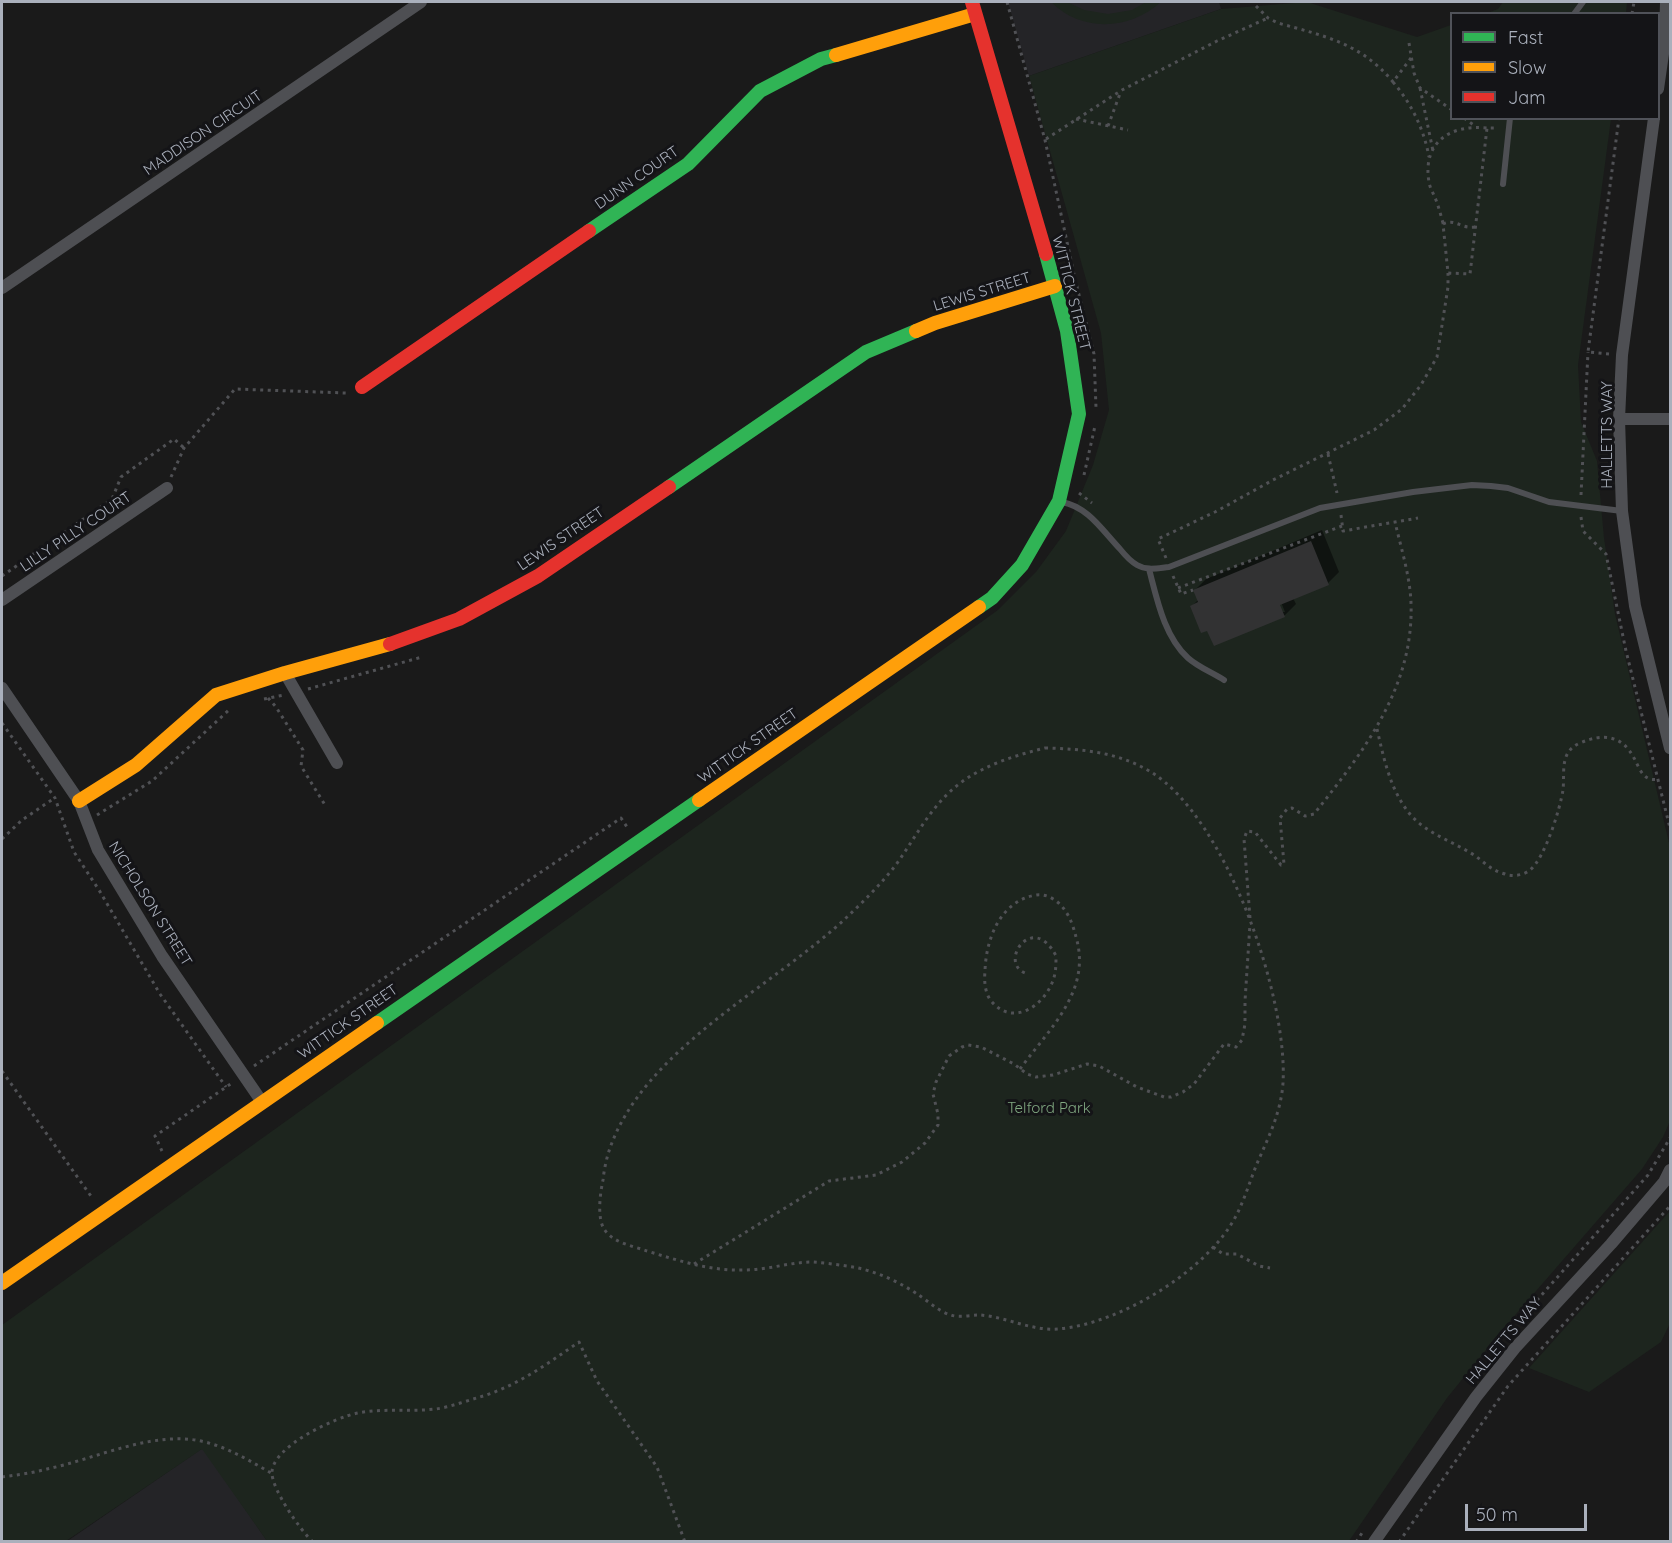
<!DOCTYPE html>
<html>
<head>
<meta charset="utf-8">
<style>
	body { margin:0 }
	#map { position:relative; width:1672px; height:1543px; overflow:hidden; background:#1a1a1a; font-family:Quicksand,sans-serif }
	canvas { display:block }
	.frame { position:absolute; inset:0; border:3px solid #aab0bc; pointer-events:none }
	.legend { position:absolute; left:1450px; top:12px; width:210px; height:108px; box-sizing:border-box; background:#141417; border:2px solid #505259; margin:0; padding:8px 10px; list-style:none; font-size:18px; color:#aab0bc }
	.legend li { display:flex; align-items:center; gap:12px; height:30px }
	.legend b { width:30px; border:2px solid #505259 }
	.scale { position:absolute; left:1465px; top:1504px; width:122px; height:27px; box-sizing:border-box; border:3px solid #aab0bc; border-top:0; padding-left:8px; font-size:18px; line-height:21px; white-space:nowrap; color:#aab0bc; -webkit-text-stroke:4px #141417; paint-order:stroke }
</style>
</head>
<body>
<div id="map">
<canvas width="1672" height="1543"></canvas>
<div class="frame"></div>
<ul class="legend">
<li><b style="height:8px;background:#30b455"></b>Fast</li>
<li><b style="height:8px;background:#ff9f0a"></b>Slow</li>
<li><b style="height:8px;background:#e5322d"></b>Jam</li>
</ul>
<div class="scale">50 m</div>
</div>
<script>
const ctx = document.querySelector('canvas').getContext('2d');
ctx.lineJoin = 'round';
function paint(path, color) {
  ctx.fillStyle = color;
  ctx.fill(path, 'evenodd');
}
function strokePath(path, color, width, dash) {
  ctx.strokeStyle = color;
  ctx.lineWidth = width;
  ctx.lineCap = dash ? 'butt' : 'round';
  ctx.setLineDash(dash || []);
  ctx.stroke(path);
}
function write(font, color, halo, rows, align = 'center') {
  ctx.font = font + ' Quicksand,sans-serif';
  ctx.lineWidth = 6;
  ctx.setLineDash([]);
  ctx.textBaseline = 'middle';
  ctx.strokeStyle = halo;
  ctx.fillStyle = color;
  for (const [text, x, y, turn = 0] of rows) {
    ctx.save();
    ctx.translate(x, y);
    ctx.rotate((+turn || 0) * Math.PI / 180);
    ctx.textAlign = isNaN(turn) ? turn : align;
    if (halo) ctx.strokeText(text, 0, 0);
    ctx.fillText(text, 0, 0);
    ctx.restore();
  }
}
paint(new Path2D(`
	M1008,2H1219L1221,9L1029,76Z
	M203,1448L267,1541L66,1542Z`), '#242427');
paint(new Path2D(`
	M1051,2H1067L1084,10L1108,14L1132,10L1146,2H1161C1130,30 1082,33 1051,2Z
	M1307,2L1417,37L1451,25L1452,118L1611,119L1578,365L1581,422L1597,461L1604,538L1615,614L1670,847V1121L1663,1137L1642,1169L1503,1329L1447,1398L1349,1541H267L202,1449L66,1541H2V1325L998,610L1036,572L1066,531L1093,465L1109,410L1101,333L1029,76L1221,9Z
	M1503,2H1627L1626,13L1485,14L1498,9Z
	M1670,1211V1323L1661,1342L1589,1392L1529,1368Z`), '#1d251e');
paint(new Path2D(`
	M1322,530L1339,572L1328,583L1293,598L1296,604L1285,615L1215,644L1208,629L1192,606L1199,599L1195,590L1206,579ZM1279,597L1285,612H1282L1276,598Z`), '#0007');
paint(new Path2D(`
	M1311,541L1329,585L1280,605L1285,617L1214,646L1207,631L1201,633L1190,606L1198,602L1193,590Z`), '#323233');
strokePath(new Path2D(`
	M1007,2L1045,140L1075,279L1094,354L1096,408
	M1256,6L1268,18L1278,23C1324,36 1361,43 1393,82
	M1632,14L1634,2
	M1409,43L1414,73L1420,88L1452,110
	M1411,58L1393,82C1411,103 1424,129 1429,157
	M1420,88L1433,151
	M1464,118L1475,126
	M1076,119L1128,130
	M1108,126L1121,91
	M1046,139L1122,90L1217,41L1268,18
	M1443,223C1441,216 1439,208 1436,200C1434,194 1430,189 1429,182C1422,142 1451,124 1487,128
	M1475,227C1460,229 1456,218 1443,224L1448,273L1470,274L1487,128H1498
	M1609,354L1588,352L1619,118
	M1328,454L1337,493
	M1084,475L1095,426
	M171,477L184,448L235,389L346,393
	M1079,493L1092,503
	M1581,495L1588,352
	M1341,515L1343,531L1418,518
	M1581,517L1583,531L1606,554L1626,651L1670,828
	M1166,558L1158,539L1215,512L1273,480L1374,430L1402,409L1421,385L1437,357L1448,287V273
	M2,576L112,499L121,477L174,439L184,448
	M1173,576L1181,594L1193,590
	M1178,588L1342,526
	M308,689L422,657
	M268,698L276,707L303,750L301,766L325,805
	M264,699L284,695
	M2,723L55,798L74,852L99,890L160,994L226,1087
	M1377,729C1383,755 1389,784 1404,806C1420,832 1449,839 1474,855C1484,862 1492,871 1505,874C1513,877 1524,875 1530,870C1545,858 1560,809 1563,790C1565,772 1559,752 1580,743C1603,733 1622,735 1634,758C1638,765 1641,776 1650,779C1653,780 1656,779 1659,780
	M1045,748C1083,749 1118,752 1151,772C1227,819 1288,998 1283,1083C1281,1111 1270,1134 1259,1159C1251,1177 1246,1196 1237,1214C1209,1270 1120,1324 1058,1329C1031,1331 1007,1317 980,1315C971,1315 959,1318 951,1315C939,1312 927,1300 917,1294C898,1281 875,1271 853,1267C840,1265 826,1263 813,1262C790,1262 768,1270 744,1270C710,1271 680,1261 647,1251C633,1246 613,1243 604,1229C597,1217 600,1194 603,1180C604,1171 606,1160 609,1151C642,1050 773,987 847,917C864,901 881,884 895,866C917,836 931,804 963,781C987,764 1017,755 1045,748Z
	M97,815L152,781L230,709
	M2,839L22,820L56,797
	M1250,918L1244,839L1247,831L1255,832L1281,865L1284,864L1280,818L1287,809L1292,808L1305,816L1314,814C1364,751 1414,687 1411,603C1410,576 1401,548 1395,522
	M254,1066L621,818L629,830
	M1020,1069C1049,1029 1092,991 1076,937C1074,929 1071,919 1066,912C1060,902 1048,893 1036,895C1000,901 986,939 985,971C984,982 985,994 992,1002C1013,1026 1042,1007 1052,983C1056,974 1056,965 1056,956C1033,911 998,962 1025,973
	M2,1071L93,1199
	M162,1151L155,1136L232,1083
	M1213,1247L1223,1254H1237L1259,1266L1270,1268
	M694,1264L829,1181L876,1175L902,1162L925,1143L938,1125V1114L933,1094L936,1082L949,1056L962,1047L968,1045L981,1047L1014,1064L1027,1074L1036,1077L1053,1075L1087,1064L1099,1066L1137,1087L1164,1097H1171L1183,1092L1194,1084L1224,1044L1236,1047L1242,1040L1245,1024V1001L1250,924
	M1507,1334L1648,1175L1670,1138
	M2,1477C17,1475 32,1473 47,1469C96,1459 155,1429 205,1442C229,1448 250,1461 271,1473
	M313,1542C300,1530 271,1488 272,1472C273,1446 336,1417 358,1413C384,1408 410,1412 436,1409C450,1407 466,1401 480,1397C517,1386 547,1364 579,1342L597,1381L657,1467L685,1542
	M1356,1542L1362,1533
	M1399,1542L1508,1386L1670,1206`), '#505155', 3, [3, 4.5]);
strokePath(new Path2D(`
	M1574,14L1583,2
	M1503,184L1510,118
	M1062,502C1088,507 1102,530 1120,549C1124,554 1130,561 1137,565C1147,571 1158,568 1169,567L1320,508L1413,492L1472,485L1491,486L1508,488L1549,502L1622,511
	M1149,569C1157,599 1164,636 1188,658C1198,667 1213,673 1224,680`), '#4e4f53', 6);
strokePath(new Path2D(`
	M1658,89L1665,40L1666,2
	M1654,118L1622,355L1619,419L1622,511L1635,606L1670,748
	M2,288L421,2
	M1619,419H1670
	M2,600L167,488
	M285,673L337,763
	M2,688L79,801L98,850L162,956L262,1102
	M1374,1542L1476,1397L1515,1348L1611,1244L1664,1182L1670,1170`), '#4e4f53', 12);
strokePath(new Path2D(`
	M589,231L688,164L760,91L821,59L836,55
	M669,487L866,352L916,331
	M979,607L992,598L1022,565L1059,501L1079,414L1067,331L1046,254
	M377,1023L699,800`), '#30b455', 14);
strokePath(new Path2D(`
	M836,55L975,14
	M916,331L935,323L1055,286
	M699,800L979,607
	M79,801L136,765L216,695L285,673L390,644
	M2,1283L377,1023`), '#ff9f0a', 14);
strokePath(new Path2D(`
	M972,2L1046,254
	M362,387L589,231
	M390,644L459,619L538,576L669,487`), '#e5322d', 14);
write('15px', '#aab0bc', '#141417', [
	["MADDISON CIRCUIT",203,133,-34],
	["DUNN COURT",637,178,-35],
	["LEWIS STREET",982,292,-17],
	["WITTICK STREET",1071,293,76],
	["HALLETTS WAY",1607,435,-90],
	["LILLY PILLY COURT",76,532,-34],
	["LEWIS STREET",561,539,-34],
	["WITTICK STREET",748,746,-35],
	["NICHOLSON STREET",150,904,58],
	["WITTICK STREET",348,1022,-35],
	["HALLETTS WAY",1504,1341,-50]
]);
write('15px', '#80a881', '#141417', [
	["Telford Park",1049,1108]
]);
</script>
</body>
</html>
